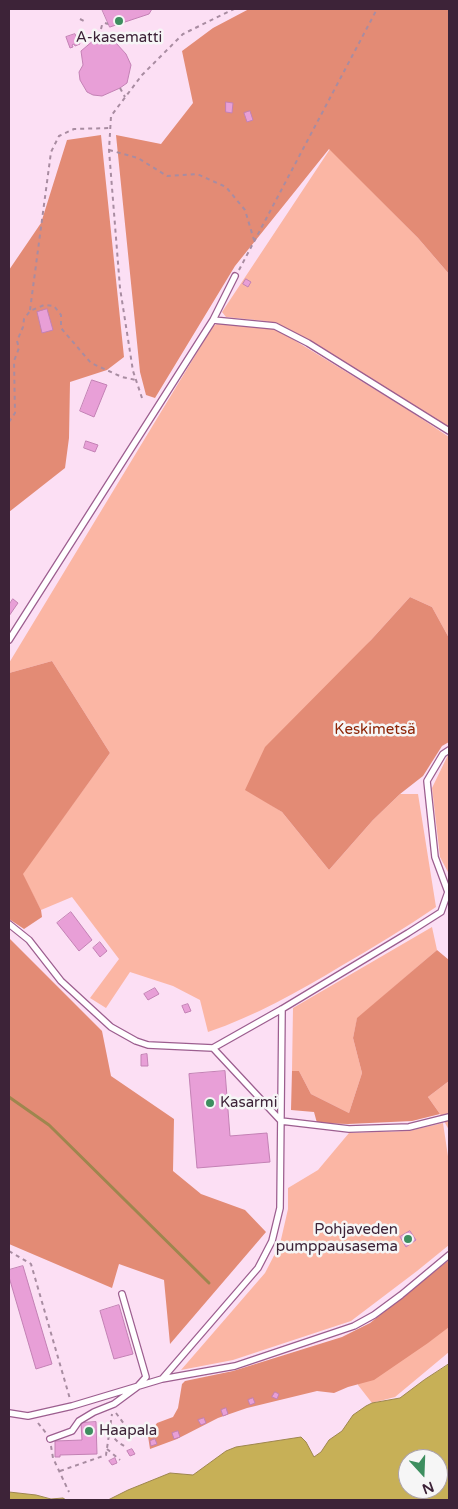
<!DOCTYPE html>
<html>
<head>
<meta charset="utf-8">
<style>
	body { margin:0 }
	#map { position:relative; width:458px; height:1509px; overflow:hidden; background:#fcdff4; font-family:"Varela Round",sans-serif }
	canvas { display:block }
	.frame { position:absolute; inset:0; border:10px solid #3d2338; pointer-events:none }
	.north { position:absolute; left:398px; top:1449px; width:50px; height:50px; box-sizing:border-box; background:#f6f6f6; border:1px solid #aca2aa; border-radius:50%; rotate:160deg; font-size:14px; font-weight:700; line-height:20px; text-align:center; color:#3d2338 }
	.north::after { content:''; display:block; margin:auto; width:18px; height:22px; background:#3d8e5f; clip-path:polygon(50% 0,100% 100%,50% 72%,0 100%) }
</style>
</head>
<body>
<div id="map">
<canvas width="458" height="1509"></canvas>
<div class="frame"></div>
<div class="north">N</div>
</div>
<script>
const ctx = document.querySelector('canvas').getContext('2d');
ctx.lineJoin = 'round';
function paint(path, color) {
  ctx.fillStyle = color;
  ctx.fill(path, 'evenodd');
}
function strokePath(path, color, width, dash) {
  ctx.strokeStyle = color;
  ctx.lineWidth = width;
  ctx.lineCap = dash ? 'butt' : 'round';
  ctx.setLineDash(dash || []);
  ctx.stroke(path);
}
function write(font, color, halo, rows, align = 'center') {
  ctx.font = font + ' "Varela Round",sans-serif';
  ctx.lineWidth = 5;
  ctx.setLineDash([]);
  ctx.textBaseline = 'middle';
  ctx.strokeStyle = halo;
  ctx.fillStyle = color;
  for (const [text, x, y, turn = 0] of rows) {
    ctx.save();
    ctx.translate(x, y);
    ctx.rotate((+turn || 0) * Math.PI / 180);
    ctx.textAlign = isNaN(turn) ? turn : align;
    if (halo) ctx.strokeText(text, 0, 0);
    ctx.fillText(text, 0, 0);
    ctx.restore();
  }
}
paint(new Path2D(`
	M330,149L418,238L449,274V427L278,325L265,321L226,317L222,312Z
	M219,323L276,329L407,409L449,437V638L432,607L410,597L371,640L246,789L282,812L329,870L373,820L400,794H418L436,907C405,928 374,947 341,966C298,992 255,1016 208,1032L200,1000L173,986L130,972L106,1008L90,998L119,959L72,897L41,910L22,874L110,753L52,661L9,673V663L213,326Z
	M448,755H449V874L440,857L432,788Z
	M432,927L437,950L357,1019L353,1038L362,1073L349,1113L311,1094L299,1071H292L293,1008Z
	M449,1081V1130L440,1114L428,1097Z
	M443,1123L449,1163V1245L417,1271L351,1321L233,1360L181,1370L265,1273L280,1244L288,1209V1188L318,1170L349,1133L409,1131ZM410,1231L416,1240L406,1247L400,1237Z
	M449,1326V1352L395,1397L372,1403L358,1385V1377Z`), '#fbb6a4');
paint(new Path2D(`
	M249,9H449V274L418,238L329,149L235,266L155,398L146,395L140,372L116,135L161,144L193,103L182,51L213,28Z
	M101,135L124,357L107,370L70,382L69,438L65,468L9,512V270L41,223L67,140Z
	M410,597L432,607L449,638V742L442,746L423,776L400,794L373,820L329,870L282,812L245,790L265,747L371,640Z
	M52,661L110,753L23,874L41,910L42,917L24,929L9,919V673Z
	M9,938L102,1031L111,1076L174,1119L173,1171L201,1194L245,1210L266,1232L170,1344L164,1280L119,1264L112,1288L9,1244Z
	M437,950L449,960V1081L428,1097L440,1114L412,1121L348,1124L317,1123L314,1112L291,1110L292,1071H299L311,1094L349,1113L362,1073L353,1038L357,1018Z
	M449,1260V1327L428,1343L374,1380L348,1387L334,1393L317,1391L247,1408L218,1418L177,1439L150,1449L148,1436L157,1423L173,1417L178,1408L182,1384L185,1381L233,1371L342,1337L370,1323Z`), '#e38b75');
const water = new Path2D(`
	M449,1364V1500H108L128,1490L170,1473L193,1475L226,1451L236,1447L301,1437L306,1442L314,1457L321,1452L329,1440L342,1431L353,1415L366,1406L372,1403L400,1398L424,1380ZM408,1459H438V1489H408Z
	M9,1492L36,1495L51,1499L63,1498L66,1500H9Z`);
paint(water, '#c7b057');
strokePath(water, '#9e864e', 1);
strokePath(new Path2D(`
	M9,1097L49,1125L209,1283`), '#9e864e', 3);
const building = new Path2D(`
	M102,9H152L149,14L110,27Z
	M75,34L80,44L75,46L74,44L72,45L73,47L70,48L66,37Z
	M104,38L110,39L116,43L126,54L131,65L127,83L120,88L102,96L93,95L87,92L80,80L79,72L83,65L81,51L94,40Z
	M226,102L233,103L232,113L226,112Z
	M250,111L253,120L247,122L244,113Z
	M246,279L251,282L248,287L243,284Z
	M47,309L53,330L42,333L37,312Z
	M92,380L107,385L94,417L80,411Z
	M86,441L98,445L95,452L84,448Z
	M13,599L18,603L9,616V605Z
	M71,912L92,940L79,951L57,923Z
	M100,942L107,951L100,957L93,948Z
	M155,988L159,994L148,1000L144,994Z
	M188,1004L191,1011L185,1013L182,1006Z
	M147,1054L148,1066H141V1055Z
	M225,1071L230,1136L267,1133L270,1162L197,1168L189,1074Z
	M410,1231L416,1240L406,1247L400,1237Z
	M23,1266L52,1364L36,1369L9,1277V1270Z
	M119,1305L133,1354L114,1359L100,1311Z
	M275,1392L279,1394L277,1399L272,1397Z
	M253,1398L255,1403L250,1405L248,1400Z
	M226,1408L228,1414L223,1416L221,1410Z
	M204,1418L206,1423L201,1425L198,1420Z
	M96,1422L97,1454L60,1455V1457H55V1441L82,1440L81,1423Z
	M178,1431L180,1437L174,1439L172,1433Z
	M155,1439L157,1444L151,1446L150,1441Z
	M132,1449L135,1454L130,1456L127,1451Z
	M115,1458L117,1463L112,1465L109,1461Z`);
paint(building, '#e89fd7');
strokePath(building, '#c381b4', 1);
const service = new Path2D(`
	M213,320L275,326L308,343L449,431
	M9,640L213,320L235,276
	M9,924L29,940L61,981L111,1027L136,1041L148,1045L213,1048L281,1121L349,1129L409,1127L449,1117
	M213,1048L282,1009L408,933L441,912L448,892L435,857L427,781L443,754L449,750
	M162,1379L235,1366L354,1326L374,1315L401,1295L449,1255
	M9,1413L28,1416L72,1406L162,1379L258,1268L272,1241L280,1208L282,1009
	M50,1439L72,1431L79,1421L94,1412L114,1404L137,1387L146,1377L122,1294`);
strokePath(service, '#9c5e8f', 8);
strokePath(new Path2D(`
	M80,19L84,21
	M105,23L108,24
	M101,29L102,25
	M120,88L125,97
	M109,150L138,158L167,176L197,174L226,187L245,210L254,240
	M239,270L377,9
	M30,310L51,152L59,136L74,129L110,128
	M142,398L133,371L120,288L109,150L111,116L142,75L183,34L234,9
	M9,422L15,413L14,361L19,348L17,341L23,327L24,319L30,311L44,305L54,306L61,315V328L91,363L122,377L136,380
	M9,1251L31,1264L70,1399
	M116,1413L127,1428
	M38,1423L46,1433
	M110,1428L133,1429
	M109,1433L119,1443L126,1447
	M51,1446L53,1458L69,1492
	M107,1449L120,1460
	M60,1471L106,1455L112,1414`), '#a88ca1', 2, [4, 4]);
strokePath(service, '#fff', 5.5);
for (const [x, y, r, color] of [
	[119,21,5,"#3d8e5f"],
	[210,1103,5,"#3d8e5f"],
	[408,1239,5,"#3d8e5f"],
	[89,1431,5,"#3d8e5f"]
]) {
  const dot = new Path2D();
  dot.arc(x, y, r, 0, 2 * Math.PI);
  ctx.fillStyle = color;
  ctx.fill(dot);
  strokePath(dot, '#f6f6f6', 2);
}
write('15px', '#3d2338', '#f6f6f6', [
	["A-kasematti",119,38,"center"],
	["Kasarmi",220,1103],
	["Pohjaveden",398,1230,"right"],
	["pumppausasema",398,1247,"right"],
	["Haapala",99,1431]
], 'left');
write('15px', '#8d2608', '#f6f6f6', [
	["Keskimetsä",375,730]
]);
</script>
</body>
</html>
